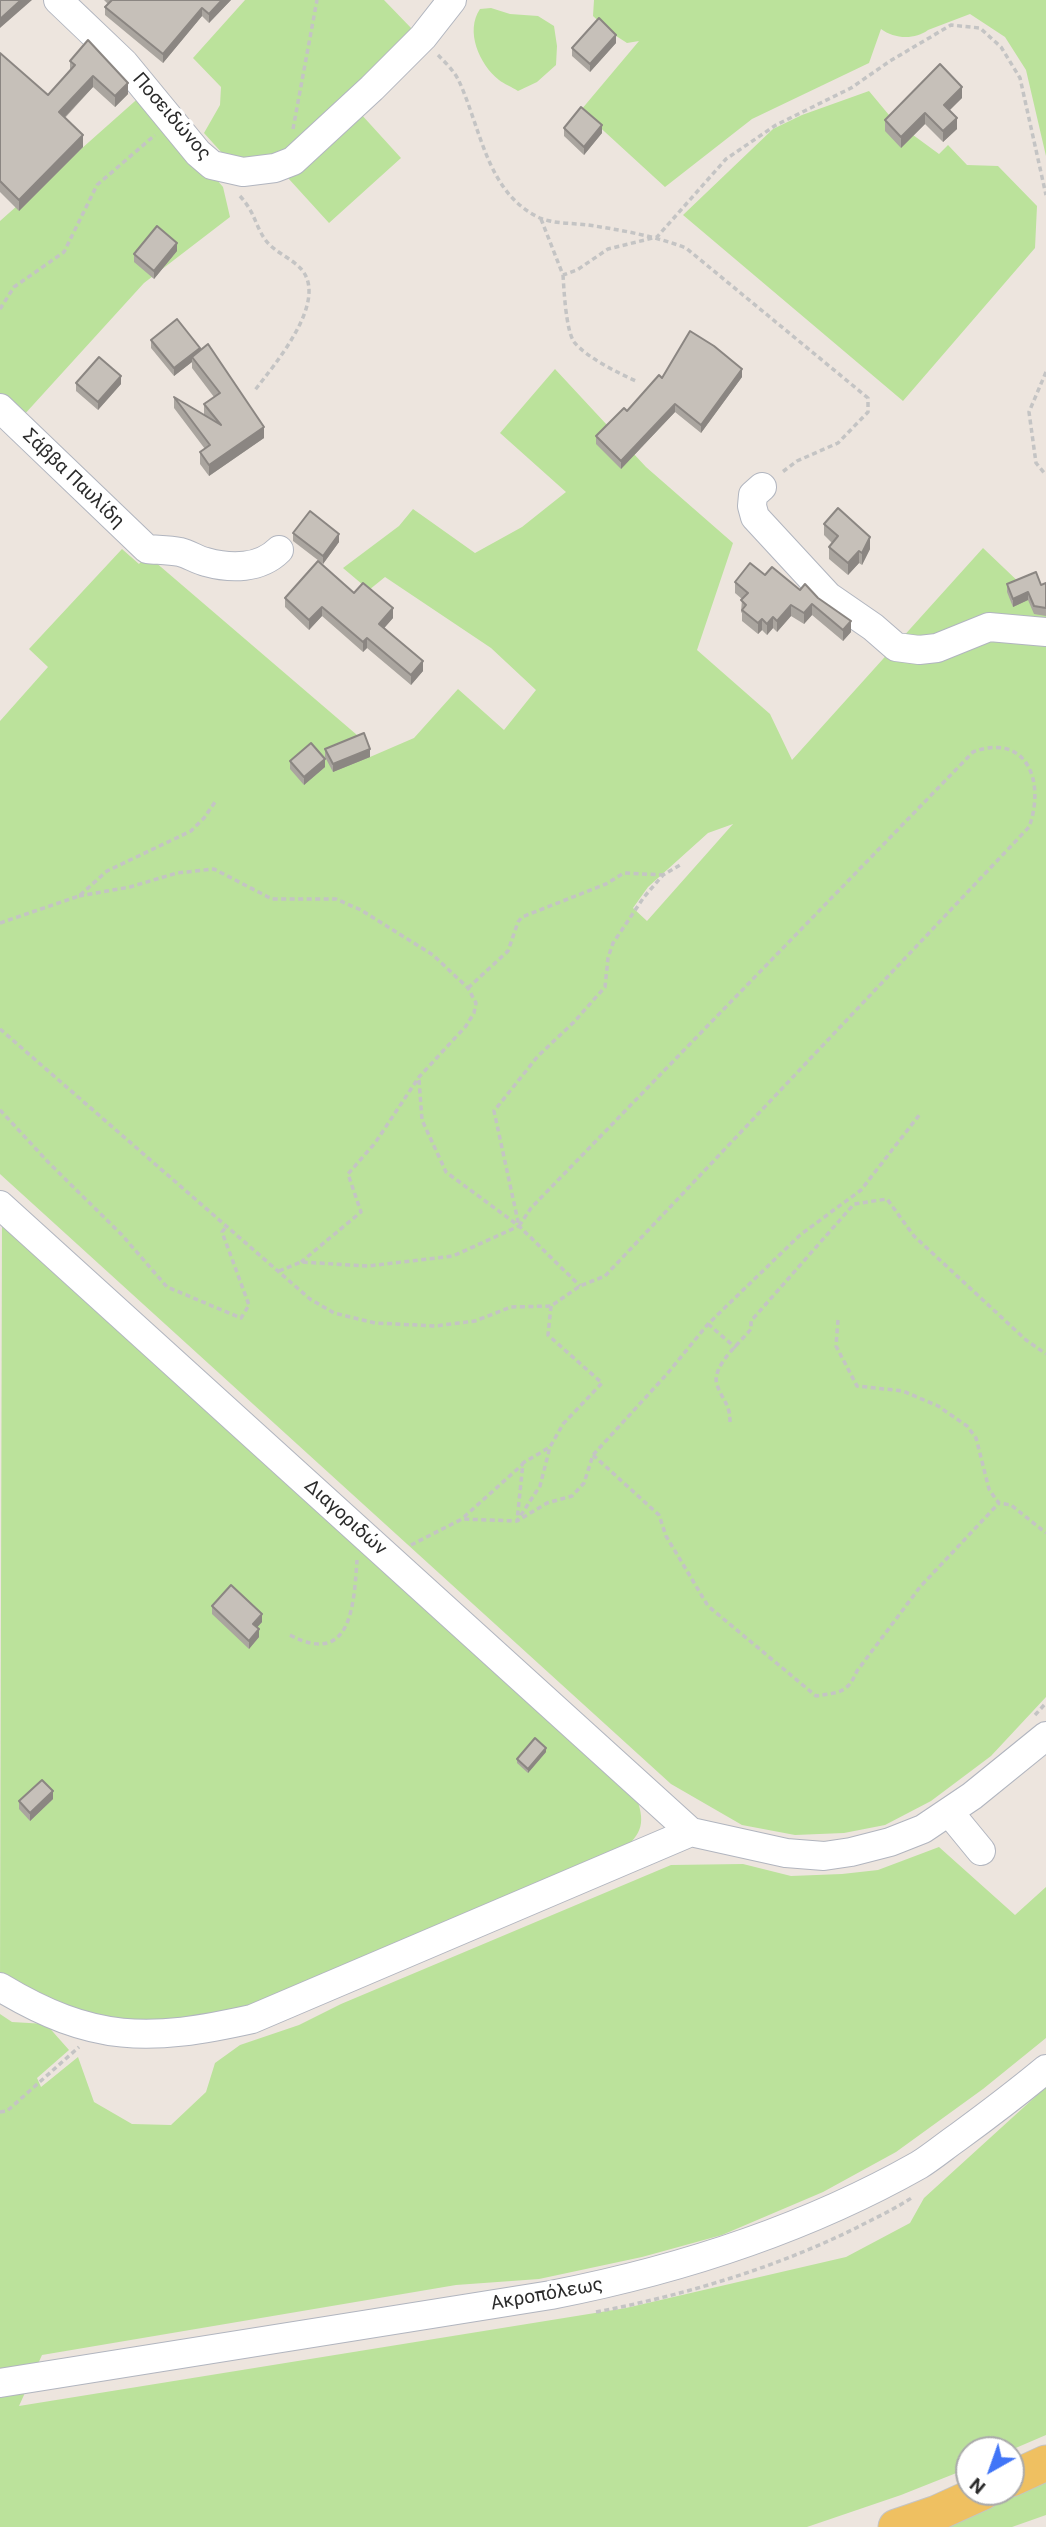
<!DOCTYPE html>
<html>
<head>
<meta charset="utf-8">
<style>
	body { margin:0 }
	#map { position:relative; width:1046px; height:2527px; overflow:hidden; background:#ede5de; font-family:Roboto,sans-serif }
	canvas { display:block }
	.north { position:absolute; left:955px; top:2436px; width:70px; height:70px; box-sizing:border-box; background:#fff; border:2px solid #aaa; border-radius:50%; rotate:220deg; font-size:19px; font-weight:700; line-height:28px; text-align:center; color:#2b2b2b }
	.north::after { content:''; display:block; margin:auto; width:24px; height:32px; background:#4175f7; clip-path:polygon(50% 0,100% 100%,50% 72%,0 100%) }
</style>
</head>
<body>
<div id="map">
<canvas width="1046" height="2527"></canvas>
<div class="north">N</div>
</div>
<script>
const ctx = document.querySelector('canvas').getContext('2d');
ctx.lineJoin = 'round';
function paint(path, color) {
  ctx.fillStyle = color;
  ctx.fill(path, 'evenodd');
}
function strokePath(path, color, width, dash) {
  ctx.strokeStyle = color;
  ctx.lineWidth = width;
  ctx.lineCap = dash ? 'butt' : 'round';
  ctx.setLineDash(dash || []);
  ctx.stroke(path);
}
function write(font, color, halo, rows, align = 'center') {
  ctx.font = font + ' Roboto,sans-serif';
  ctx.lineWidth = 7;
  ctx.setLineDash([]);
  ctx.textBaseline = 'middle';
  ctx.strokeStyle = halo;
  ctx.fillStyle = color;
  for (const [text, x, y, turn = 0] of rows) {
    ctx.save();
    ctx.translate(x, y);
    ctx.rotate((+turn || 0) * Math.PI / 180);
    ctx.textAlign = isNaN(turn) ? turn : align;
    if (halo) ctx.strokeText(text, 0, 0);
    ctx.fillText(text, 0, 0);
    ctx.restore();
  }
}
paint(new Path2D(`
	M245,0H384L413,30L306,145L244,163L222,153L204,133L220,105L221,87L193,58Z
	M594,0H1046V156L1026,70L1005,37L970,14L928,30C915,40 894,39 881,29L869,63L752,119L665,187L581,110L639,41L627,43L610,32L593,16Z
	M491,8L510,14L538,16L554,26L557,46L556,65L537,82L518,91C512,87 504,84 499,80C479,64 465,31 480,9Z
	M869,91L894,121L939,154L948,145L967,165L998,166L1037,206L1035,248L903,401L683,215L773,129L802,115Z
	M143,94L223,187L230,217L144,283L23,416L0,395V221Z
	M360,113L401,158L329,223L288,178Z
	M555,369L646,467L733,543L697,650L770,714L792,760L983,548L1046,608V1697L991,1756L931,1801L885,1825L844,1833L795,1835L742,1825L671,1784L0,1174V721L48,667L29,649L122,549L139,564L147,555L364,741L370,757L414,738L458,689L504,730L536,690L491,648L385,577L369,590L343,568L399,526L413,509L475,553L522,527L566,492L500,433ZM733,824L647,921L633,908L648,887L708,833Z
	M2,1219L638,1802C647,1831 636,1837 617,1856L242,2021L109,2029L0,1983Z
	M939,1847L1015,1915L1046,1887V2038L983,2089L896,2152L823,2192L722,2235L642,2257L539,2279L456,2285L42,2355L19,2406L626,2308L846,2257L910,2223L924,2198L1046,2087V2435L1011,2450H969V2468L901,2495L807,2527H0V2014L12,2022L46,2024L69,2050L37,2078L41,2087L78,2057L94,2102L132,2124L171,2125L206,2092L215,2063L240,2045L299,2025L341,2004L671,1865L743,1864L791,1876L842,1874L878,1870Z
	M1046,2475V2515L1012,2527H926Z`), '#bbe29b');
const minor = new Path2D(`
	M58,0L124,63L198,153L212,165L243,172L275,168L293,161L372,88L423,37L452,0
	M0,408L147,549C157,550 169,550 180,552C189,554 197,560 206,562C231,569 260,569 279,550
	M762,487L753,495L752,506L755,517L828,596L873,627L896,647L919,650L937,648L989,627L1046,632
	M0,1205L691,1832
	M949,1812L981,1851
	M0,1987C93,2043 149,2042 252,2019L691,1832L786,1853L824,1856L851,1852L890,1842L923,1829L972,1796L1046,1736
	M0,2383L551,2295C679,2270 804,2230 919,2165C932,2157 945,2146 958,2137C988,2115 1017,2093 1046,2069`);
const major = new Path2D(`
	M1011,2479L1046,2463
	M896,2527L937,2513L983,2492`);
strokePath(minor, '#b1b5bf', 30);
strokePath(major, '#c4c4c4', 37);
strokePath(new Path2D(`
	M438,55C445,62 453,70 458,79C481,127 486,193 540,218C554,224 573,223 588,225C621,230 655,236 686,248L868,398V412L838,443L797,461L781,473
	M293,129L317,0
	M240,196C255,213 254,222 264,238C273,252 292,258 302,270C328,302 275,364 255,390
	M541,219L563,275L577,270L608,249L657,237L726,159L776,125L851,88L890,61L951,25L980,28L1001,47L1020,78L1046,195
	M563,275C564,291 566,330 574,342C586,357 618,373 636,381
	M0,309L14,287L64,252L97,185L155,135
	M1046,372L1029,412L1036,463L1046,475
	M79,896L130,887L177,873L214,869L272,899H336L361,910L433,955L468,988L476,1003L474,1013L466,1026L419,1077L375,1143L348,1174L361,1212L301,1262
	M0,923L79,896L107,871L191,831L204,818L215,802
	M468,988L508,951L518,922L522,917L606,884L624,873L663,875
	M0,1029L310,1299L334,1313L375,1323L435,1326L475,1321L511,1307L551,1306L580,1286L605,1276L1029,827C1046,781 1026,732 973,752L531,1208L519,1226L494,1111L538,1056L574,1022L605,987L608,958L613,943L644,897L663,875L680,865
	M419,1080L422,1120L446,1172L519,1226L580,1286
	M0,1110L49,1163L122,1235L167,1287L241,1318L249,1305L222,1232L227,1226
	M279,1271L301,1262L368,1266L453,1256L519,1226
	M551,1306L548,1335L602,1383L563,1424L550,1447L523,1463L517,1521L547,1503L572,1496L584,1483L593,1455L667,1374L708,1324L800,1235L861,1190L920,1114
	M838,1320L836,1346L857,1386L903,1391L938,1406L967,1426L976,1438L989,1489L995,1498L999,1503L1011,1505L1046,1533
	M708,1324L736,1348
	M730,1422C730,1404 723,1401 717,1385C711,1366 740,1343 751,1329V1321L854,1204L887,1199L914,1236L1026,1340L1046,1354
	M593,1455L659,1515L666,1536L708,1606L816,1696C839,1692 847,1694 857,1671L920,1587L999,1503
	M464,1517L523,1464
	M411,1545L462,1519L517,1521L540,1486L550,1447
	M290,1635C352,1668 354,1603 357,1560
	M1035,1715L1046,1703
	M0,2112L7,2111L79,2047
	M596,2312C685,2295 775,2268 856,2228C875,2218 895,2209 913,2197`), '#c4c4c4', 3.5, [5, 3.5]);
strokePath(minor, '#fff', 28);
strokePath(major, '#efc061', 35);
paint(new Path2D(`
	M104,0H231L209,23L202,16L163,63L105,15V7L108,4Z
	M616,43L590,72L572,56V48Z
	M0,53L48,95L70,71V61L128,94L115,107L93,87L65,118L83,147L19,211L0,192Z
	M962,98L949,110L957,129L943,142L925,124L901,148L885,131V120Z
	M564,128L602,133L584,155L564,136Z
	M177,251L154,279L134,262V254Z
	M151,340L200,351L264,438L209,476L200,464V452L205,449L174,408V397L204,415V404L214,397L192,368V362L174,376L151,348Z
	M742,377L701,433L675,412L621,469L596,444V436L627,411L662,378Z
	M76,383L121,384L98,410L76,391Z
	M824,524L870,549L862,565L859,563L848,575L829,559V547L832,543L824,535Z
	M293,533L339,542L323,564L293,541Z
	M772,567L851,632L843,641L812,615L804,624L791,616L777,632L773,628L767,635L762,630L758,634L742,621V613L741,612L742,599L735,593V582L765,575Z
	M1046,583V616L1034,614L1028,600L1013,607L1007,592V584L1041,585Z
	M354,593L393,618L384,628L423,671L411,685L367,648L363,652L322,616L309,630L285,607V598Z
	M325,749L370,757L333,772L325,757Z
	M290,761L325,767L304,785L290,769Z
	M212,1606L262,1622L257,1627L259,1637L249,1649L212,1614Z
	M546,1752L528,1773L517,1763V1759Z
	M53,1799L30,1821L19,1809V1801Z`), '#aaa59f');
paint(new Path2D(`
	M21,0H32L0,28V19Z
	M222,0H231L209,23V14Z
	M202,8V16L163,63V54Z
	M616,35V43L590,72V64Z
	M93,76V87L59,123V112Z
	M128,83V94L115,107V96Z
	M962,87V98L944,116V105Z
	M925,113V124L901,148V137Z
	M957,118V129L943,142V131Z
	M602,125V133L584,155V147Z
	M83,135V147L19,211V200Z
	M177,243V251L154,279V271Z
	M200,348V356L192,357V362L174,376V368Z
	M742,369V377L701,433V425Z
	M121,376V384L98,410V402Z
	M675,404V412L621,469V461Z
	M264,427V438L209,476V465Z
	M339,534V542L323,564V556Z
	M870,537V549L862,565V553Z
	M859,551V563L848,575V563Z
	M1028,592V600L1013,607V599Z
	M812,604V615L804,624V613Z
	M791,605V616L777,632V621Z
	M322,607V616L309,630V620Z
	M393,608V618L379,634V624Z
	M773,617V628L767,635V624Z
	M762,619V630L758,634V623Z
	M851,621V632L843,641V630Z
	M367,638V648L363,652V642Z
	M423,661V671L411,685V675Z
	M370,749V757L333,772V764Z
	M325,759V767L304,785V777Z
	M262,1614V1622L253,1632V1624Z
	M259,1629V1637L249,1649V1641Z
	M546,1748V1752L528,1773V1769Z
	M53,1791V1799L30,1821V1813Z`), '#8b8682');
const building = new Path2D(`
	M0,0H21L0,19Z
	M112,0H222L209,14L202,8L163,54L105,7Z
	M599,18L616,35L590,64L572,48Z
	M88,40L128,83L115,96L93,76L59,112L83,135L19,200L0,181V53L48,95L75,65L70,61Z
	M940,64L962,87L944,105L957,118L943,131L925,113L901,137L885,120Z
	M581,107L602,125L584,147L564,128Z
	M157,226L177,243L154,271L134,254Z
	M177,319L200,348L174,368L151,340Z
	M690,331L714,346L742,369L701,425L675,404L621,461L596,436L624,408L627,411L659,375L662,378Z
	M208,344L264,427L209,465L200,452L210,445L174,397L221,425L204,404L220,393L192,357Z
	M99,357L121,376L98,402L76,383Z
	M838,508L870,537L862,553L859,551L848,563L829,547L838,536L824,524Z
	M310,511L339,534L323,556L293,533Z
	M318,561L354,593L363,583L393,608L379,624L423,661L411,675L367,638L363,642L322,607L309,620L285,598Z
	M750,563L765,575L772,567L800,590L805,584L818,598L851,621L843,630L812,604L804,613L791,605L777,621L773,617L767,624L762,619L758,623L742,610L746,605L741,600L748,593L735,582Z
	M1036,572L1041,585L1046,583V608L1034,606L1028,592L1013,599L1007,584Z
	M364,733L370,749L333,764L325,749Z
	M311,743L325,759L304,777L290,761Z
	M231,1585L262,1614L253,1624L259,1629L249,1641L212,1606Z
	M535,1738L546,1748L528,1769L517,1759Z
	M42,1780L53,1791L30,1813L19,1801Z`);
paint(building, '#c6c0b9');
strokePath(building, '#8b8682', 2);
write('19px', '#2b2b2b', '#fff', [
	["Ποσειδώνος",171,117,49],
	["Σάββα Παυλίδη",73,479,44],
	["Διαγοριδών",345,1518,42],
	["Ακροπόλεως",547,2295,-10]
]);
</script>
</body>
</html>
